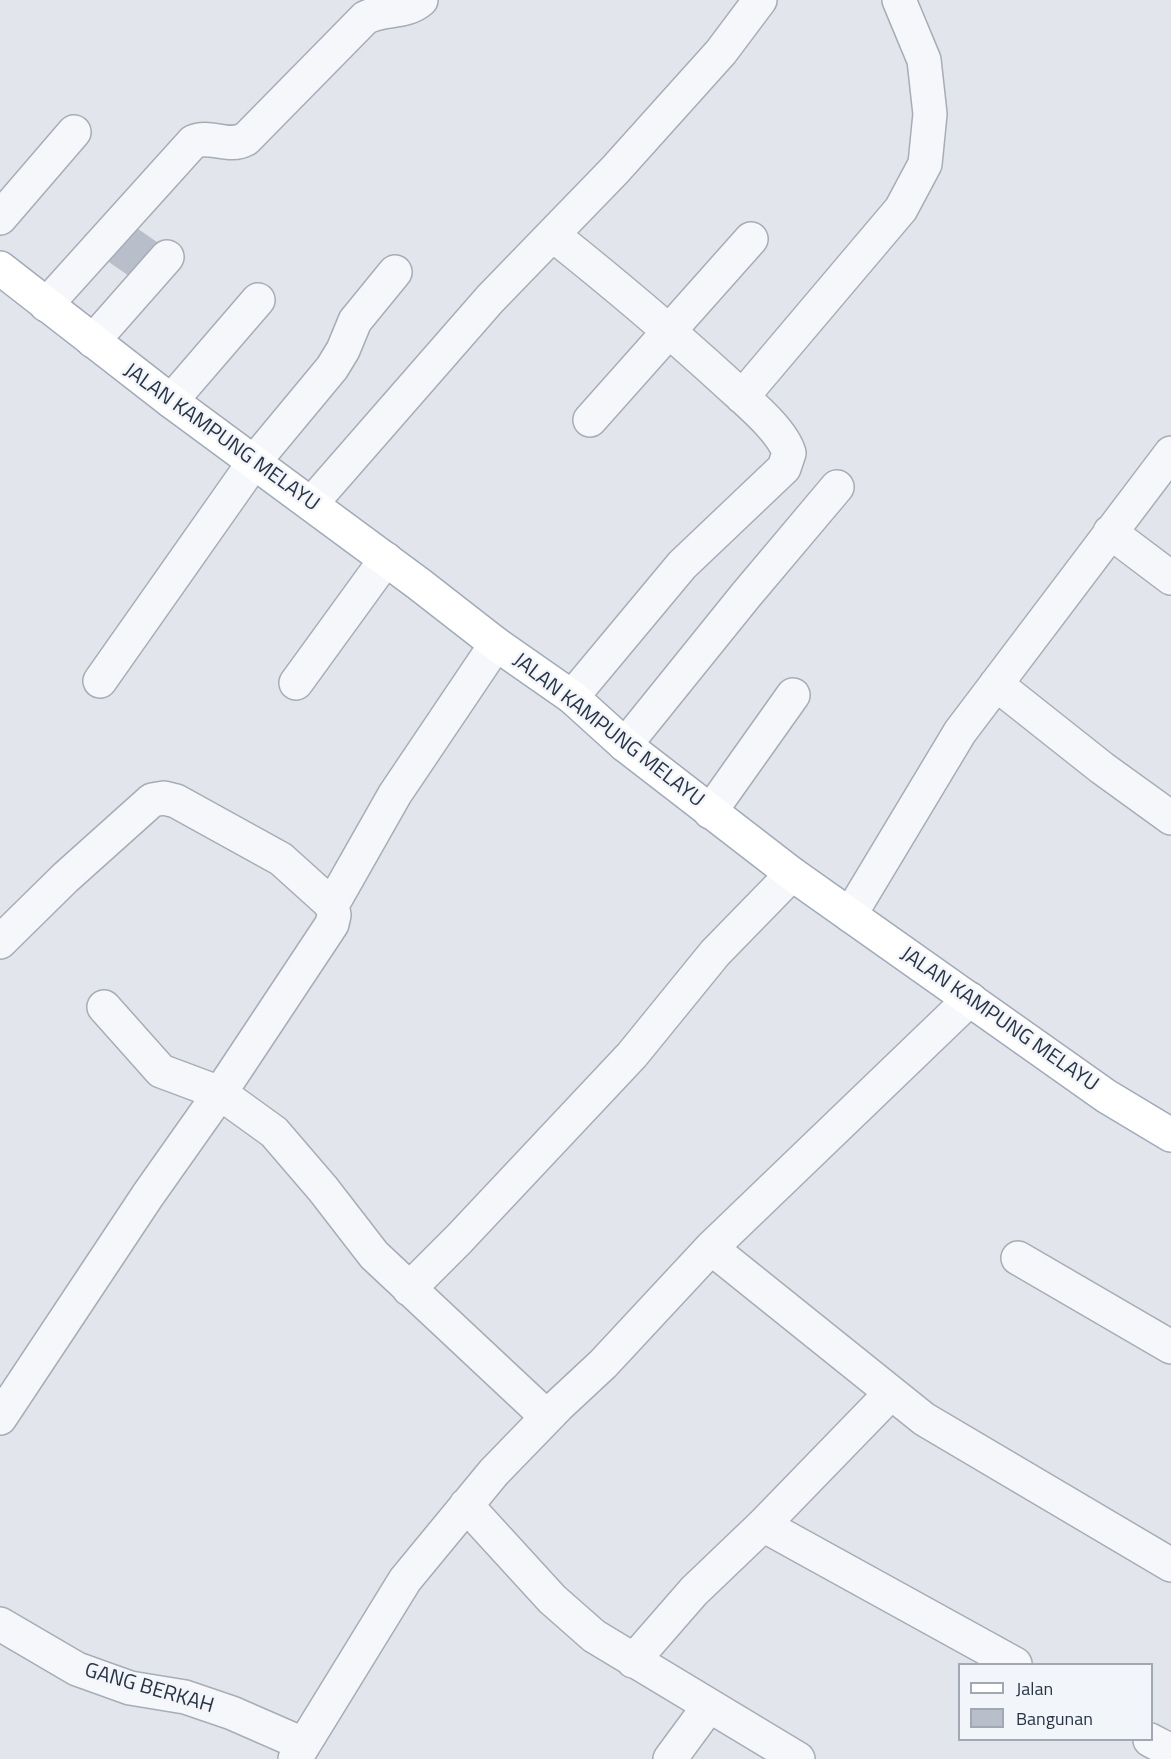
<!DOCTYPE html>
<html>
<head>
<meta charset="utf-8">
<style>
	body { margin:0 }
	#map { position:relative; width:1171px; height:1759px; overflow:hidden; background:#e2e6ec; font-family:"Titillium Web",sans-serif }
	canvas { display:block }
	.legend { position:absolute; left:958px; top:1663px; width:195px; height:78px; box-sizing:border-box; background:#f2f5f9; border:2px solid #a1a8b1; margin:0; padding:8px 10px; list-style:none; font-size:18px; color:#283446 }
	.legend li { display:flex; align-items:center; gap:12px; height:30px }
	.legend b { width:30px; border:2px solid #a1a8b1 }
</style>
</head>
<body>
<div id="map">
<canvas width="1171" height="1759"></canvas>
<ul class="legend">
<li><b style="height:8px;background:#fff"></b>Jalan</li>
<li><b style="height:16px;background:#b9bfca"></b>Bangunan</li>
</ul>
</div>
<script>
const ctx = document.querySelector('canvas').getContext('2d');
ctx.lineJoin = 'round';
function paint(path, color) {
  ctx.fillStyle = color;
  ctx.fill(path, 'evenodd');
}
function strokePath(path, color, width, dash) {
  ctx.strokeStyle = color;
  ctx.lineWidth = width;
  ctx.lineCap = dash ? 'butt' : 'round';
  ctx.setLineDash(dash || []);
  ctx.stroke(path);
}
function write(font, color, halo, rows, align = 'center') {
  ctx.font = font + ' "Titillium Web",sans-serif';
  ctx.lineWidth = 5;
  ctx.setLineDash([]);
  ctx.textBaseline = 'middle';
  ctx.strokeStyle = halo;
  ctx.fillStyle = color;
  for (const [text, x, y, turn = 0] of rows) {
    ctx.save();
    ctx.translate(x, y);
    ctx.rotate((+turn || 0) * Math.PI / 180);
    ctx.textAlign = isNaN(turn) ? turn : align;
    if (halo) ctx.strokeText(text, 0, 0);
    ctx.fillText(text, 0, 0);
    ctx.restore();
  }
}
paint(new Path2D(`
	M131,224L167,249L142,285L106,260Z`), '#b9bfca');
const minor = new Path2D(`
	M0,218L74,132
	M553,235C612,282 669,330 725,381C744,399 782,429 789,453L784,468L682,565L572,697
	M46,305L193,142C210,134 228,149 246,139L365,18C383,8 405,14 421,0
	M93,341L167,257
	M742,397L901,209L925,164L930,114L924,60L899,0
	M171,401L258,300
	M590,420L751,239
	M311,504L490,299L615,170L721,52L760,0
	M1110,532L1171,578
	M100,681L254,462L332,368L343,350L355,321L395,272
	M296,683L386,559
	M996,684L1102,768L1171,818
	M625,745L746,595L837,487
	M710,812L793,695
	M332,905L395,794L496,644
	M850,915L960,732L1171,453
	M0,942L65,878L152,800L164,798L176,801L281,859L332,905L334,915L332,924L220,1093L161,1071L104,1007
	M711,1248L924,1419L1171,1565
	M1018,1258L1171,1347
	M409,1289L459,1239L632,1055L715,953L792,874
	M0,1418L148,1195L220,1093L274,1132L323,1189L374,1255L547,1417
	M466,1505L552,1599L594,1636L798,1759
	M763,1525L1015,1664
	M0,1624L77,1669L130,1688L185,1697L232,1713L303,1744
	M633,1661L694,1591L763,1525L891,1393
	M1150,1740L1171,1751
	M295,1759L405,1580L494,1472L559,1405L603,1364L711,1248L970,999
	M670,1759L709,1706`);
const major = new Path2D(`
	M0,268L171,401L419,584L496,644L572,697L625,745L792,874L1106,1096L1171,1135`);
strokePath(minor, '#a6adb7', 36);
strokePath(major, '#a0aab9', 36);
strokePath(minor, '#f5f7fa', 33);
strokePath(major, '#fff', 33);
write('21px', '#283446', '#f2f5f9', [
	["JALAN KAMPUNG MELAYU",221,438,36],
	["JALAN KAMPUNG MELAYU",608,731,38],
	["JALAN KAMPUNG MELAYU",999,1020,35],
	["GANG BERKAH",149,1689,16]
]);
</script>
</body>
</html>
